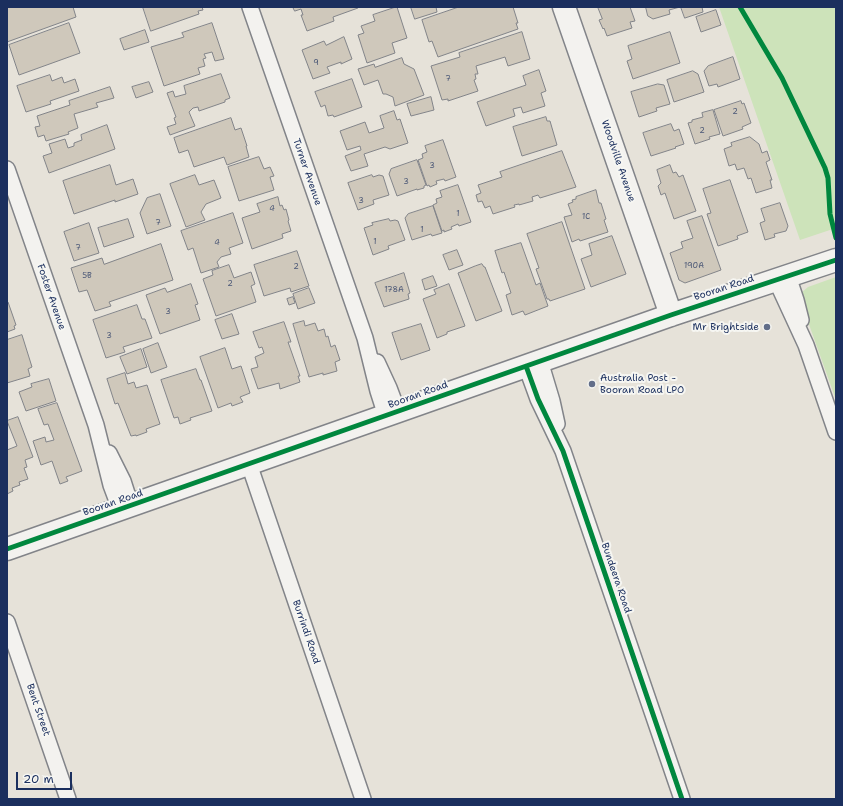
<!DOCTYPE html>
<html>
<head>
<meta charset="utf-8">
<style>
	body { margin:0 }
	#map { position:relative; width:843px; height:806px; overflow:hidden; background:#e6e2d9; font-family:"Shantell Sans",sans-serif }
	canvas { display:block }
	.frame { position:absolute; inset:0; border:8px solid #1b2f5e; pointer-events:none }
	.scale { position:absolute; left:16px; top:772px; width:56px; height:18px; box-sizing:border-box; border:2px solid #1b2f5e; border-top:0; padding-left:5px; font-size:12px; line-height:14px; white-space:nowrap; color:#1b2f5e; -webkit-text-stroke:3px #f6f6f2; paint-order:stroke }
</style>
</head>
<body>
<div id="map">
<canvas width="843" height="806"></canvas>
<div class="frame"></div>
<div class="scale">20 m</div>
</div>
<script>
const ctx = document.querySelector('canvas').getContext('2d');
ctx.lineJoin = 'round';
function paint(path, color) {
  ctx.fillStyle = color;
  ctx.fill(path, 'evenodd');
}
function strokePath(path, color, width, dash) {
  ctx.strokeStyle = color;
  ctx.lineWidth = width;
  ctx.lineCap = dash ? 'butt' : 'round';
  ctx.setLineDash(dash || []);
  ctx.stroke(path);
}
function write(font, color, halo, rows, align = 'center') {
  ctx.font = font + ' "Shantell Sans",sans-serif';
  ctx.lineWidth = 4;
  ctx.setLineDash([]);
  ctx.textBaseline = 'middle';
  ctx.strokeStyle = halo;
  ctx.fillStyle = color;
  for (const [text, x, y, turn = 0] of rows) {
    ctx.save();
    ctx.translate(x, y);
    ctx.rotate((+turn || 0) * Math.PI / 180);
    ctx.textAlign = isNaN(turn) ? turn : align;
    if (halo) ctx.strokeText(text, 0, 0);
    ctx.fillText(text, 0, 0);
    ctx.restore();
  }
}
paint(new Path2D(`
	M719,7H836V228L800,240Z
	M836,277V400L801,302V293L808,287Z`), '#cde3ba');
const building = new Path2D(`
	M7,7H73L76,17L7,42Z
	M143,7H202L203,10L198,11L199,14L151,31Z
	M293,7H357L358,8L333,17L334,21L307,31L301,15H303L301,9L295,11Z
	M397,7L407,38L392,43L395,53L367,63L358,35L364,33L361,26L375,21L373,15Z
	M411,7H436L437,12L415,19Z
	M459,7H513L518,23H516L518,29L438,57L432,41L429,42L422,20Z
	M598,7H630L635,21L630,22L632,28L607,36L604,28L603,29L599,20L602,19Z
	M646,7H680L669,10L670,14L653,19L648,16Z
	M681,7H702L703,12L685,18Z
	M716,10L721,25L701,32L696,17Z
	M69,23L80,53L19,75L9,45Z
	M212,23L224,59L215,61L212,52L204,54L206,58L203,59L205,66L198,68L200,74L164,86L151,47L184,37L182,33Z
	M145,30L149,42L124,50L120,39Z
	M522,32L530,59L508,66L505,57L476,66L478,74H475L476,79L474,80L478,91L448,101V99L442,100L431,66L460,57L459,53Z
	M670,32L680,63L633,79L627,61L632,59L628,46Z
	M344,37L352,59L341,64V62L327,67L330,73L313,79L302,50L324,41L326,45Z
	M733,57L740,79L718,87L717,84L709,86L704,71L708,66Z
	M402,58L404,64L414,69L424,95L395,106L393,97L386,94H383L378,80L364,85L358,69L374,64L375,67Z
	M539,70L546,91L541,93L545,106L523,113L521,107L513,109L515,116L486,126L477,102L526,85L523,76Z
	M693,71L698,74L704,92L674,102L667,80Z
	M221,74L230,98L225,100V102L199,111L198,107L193,108L189,112L195,126L170,135L167,127L176,124L174,118L176,117L167,93L173,91L175,97L186,94L184,86Z
	M50,75L52,81L62,77L64,83L75,79L79,91L50,101L51,104L26,112L17,86Z
	M352,79L362,107L334,117L333,115L328,116L325,105L321,107L315,92Z
	M149,82L153,92L136,98L132,87Z
	M658,84L664,85L670,104L656,108L657,111L639,117L631,92Z
	M110,87L114,98L96,103L98,107L74,114L78,128L68,132L69,134L46,141L44,135L38,137L35,127L40,126L37,116L70,105L69,101Z
	M431,97L434,110L411,116L407,104Z
	M741,101L742,104L744,103L751,123L742,127L743,129L723,136L714,110Z
	M713,110L720,134L709,137L710,139L695,144L688,123L692,122V120L703,117L702,113Z
	M394,111L397,120L400,119L408,143L390,149L385,147L364,154L368,166L351,171L345,156L361,150L360,146L347,150L340,131L365,122L369,133L384,128L380,116Z
	M546,117L547,121H550L557,145L522,156L513,127Z
	M231,118L235,130L241,128L247,146H246L249,157L227,165L224,157L194,167L188,150L179,153L174,138Z
	M671,124L674,131L679,129L684,144L675,147L676,148L651,156L643,133Z
	M107,125L115,149L49,173L43,156L52,153L49,144L65,139L68,148L74,146V143L82,140L81,135Z
	M750,137L759,144L762,153L767,151L770,160L766,162L772,180H770L772,188L756,193L751,178L748,179L744,168L737,170L735,164L729,166L724,149L732,146L731,143Z
	M443,140L456,177L445,181L444,179L436,181L437,184L430,187L429,185L427,186L418,160L423,158L422,154L427,152L425,146Z
	M562,151L576,187L540,198L538,195L532,197L533,201L519,205V204L514,205L515,207L493,214L490,206L485,208L482,201L478,202L476,195L481,193L478,185L502,177L500,172Z
	M259,157L264,169L270,167L274,176L270,177L274,190L239,201L228,167Z
	M417,160L426,185L424,186V188L417,190V189L397,196L389,174L391,169Z
	M110,165L116,185L133,179L138,194L115,202V200L74,214L63,181Z
	M670,165L673,173L676,172L679,177L683,175L696,211L674,219L665,193L661,195L658,186L661,183L657,170Z
	M195,175L199,185L214,180L221,198L206,204L201,212L205,220L186,227L170,184Z
	M372,175L373,177L379,175L383,176L389,195L373,200L374,204L358,210L348,183Z
	M730,180L748,232L737,236L738,239L718,246L707,214L711,213L703,189Z
	M458,185L471,222L459,226L458,224L451,227L452,229L444,232V230L442,231L433,205L437,203L436,199L442,197L440,191Z
	M596,190L599,203H601L606,219L604,220L608,232L580,241L579,239L572,242L564,217L572,215L568,204L573,202L572,200L576,199V197Z
	M160,194L171,226L147,234L140,213L147,198Z
	M278,197L280,206L282,205L284,210L286,209L289,220L288,221L291,231L282,234L283,238L252,249L242,218L260,212L257,204Z
	M780,203L788,226L786,231L774,234L775,237L765,240L760,223L765,221L761,209Z
	M433,206L442,233L432,236L431,234L412,240L405,218L408,214Z
	M233,213L243,243L229,248L231,254L221,257L217,262L219,267L201,273L193,248L188,250L181,231Z
	M702,216L721,270L685,283L679,280L670,253L683,248L681,242L693,238L687,221Z
	M128,219L134,237L104,247L98,228Z
	M389,219L390,221L395,220L398,221L405,240L388,246L389,249L373,255L364,228L373,225L372,223Z
	M562,222L585,289L550,301L549,299H547L536,269L539,268L527,234Z
	M89,223L99,253L74,261L64,232Z
	M612,236L626,274L591,287L581,259L592,255L589,244Z
	M521,243L536,285L540,283L548,306L525,315L523,311L512,315L506,295L511,293L504,272L502,273L495,251Z
	M161,244L173,280L109,302L111,306L95,311L87,290L79,292L71,268L102,258L104,264Z
	M457,250L463,265L449,270L443,255Z
	M297,251L309,286L291,292L290,288L264,296L254,265Z
	M482,264L484,267H485L502,311L476,321L458,273L475,266Z
	M229,265L234,278L251,272L255,284L251,286L256,302L216,316L203,279L213,275L212,271Z
	M404,273L410,293L408,294L409,299L384,307L375,283Z
	M433,276L437,286L425,290L422,280Z
	M191,284L198,304L195,305L200,320L160,334L146,295L165,288L167,292Z
	M449,284L465,326L447,332V334L437,338L423,299L436,294L434,290Z
	M309,288L315,303L298,309L293,294Z
	M293,297L295,303L289,305L287,299Z
	M7,302H8L16,325L14,326L15,329L7,332Z
	M137,305L142,319H145L152,338L123,347L125,352L106,358L93,320Z
	M232,314L239,334L222,339L215,320Z
	M304,321L305,326L315,323L318,331L324,329L326,337L328,336L331,347L335,345L340,360L335,362L337,371L323,375V373L309,377L293,324Z
	M284,322L291,342H288L300,376H298L300,382L280,389L279,383L258,389L251,369L258,367L255,357L264,353L262,347L259,348L253,332Z
	M421,324L430,350L401,360L392,333Z
	M22,335L32,367L28,369L30,376L7,383V340Z
	M158,343L167,367L151,373L143,349Z
	M225,348L232,369L241,366L250,393L240,397L243,402L232,406L231,403L218,408L200,357Z
	M141,349L147,367L127,374L120,357Z
	M196,369L200,380H201L212,411L190,418L191,420L180,424L178,417L174,418L161,380Z
	M125,373L128,384L134,382L136,388L147,385L160,424L146,429L147,432L136,436V435L131,436L118,403L115,404L107,379Z
	M49,379L56,401L26,411L19,392L32,387L31,384Z
	M57,403L82,471L66,477L68,481L60,484L52,461L41,465L33,441L45,437L46,442L54,440L48,424L44,425L38,409Z
	M18,417L33,457L25,460L27,467L24,468L28,479L19,482L20,485L12,488L13,491L7,494V450L17,446L7,421Z`);
paint(building, '#cfc8bb');
strokePath(building, '#828489', 1);
const street = new Path2D(`
	M250,7L365,338L378,391L386,416
	M7,169L96,425L111,485L120,509
	M788,276L796,300L801,320
	M776,280L806,345L836,432
	M540,361L552,401L557,424
	M377,362L389,388L398,412
	M526,366L538,399L563,451L682,799
	M109,453L123,481L131,506
	M249,464L363,799
	M7,622L68,799`);
const secondary = new Path2D(`
	M564,7L671,315
	M7,549L671,315L836,260`);
strokePath(street, '#828489', 18);
strokePath(secondary, '#828489', 25);
strokePath(street, '#f3f2ef', 15);
strokePath(secondary, '#f3f2ef', 22);
strokePath(new Path2D(`
	M740,7L782,78L825,168L828,178L830,214L836,238
	M526,366L538,399L563,451L682,799
	M7,549L671,315L836,260`), '#00873e', 5);
for (const [x, y, r, color] of [
	[767,327,4,"#626e89"],
	[592,384,4,"#626e89"]
]) {
  const dot = new Path2D();
  dot.arc(x, y, r, 0, 2 * Math.PI);
  ctx.fillStyle = color;
  ctx.fill(dot);
  strokePath(dot, '#f6f6f2', 1.5);
}
write('8px', '#485575', null, [
	["9",316,63],
	["7",448,79],
	["2",735,112],
	["2",702,131],
	["3",432,166],
	["3",406,182],
	["3",361,201],
	["4",272,209],
	["1",458,214],
	["1C",586,217],
	["7",158,223],
	["1",422,230],
	["1",375,242],
	["4",217,243],
	["7",78,248],
	["190A",694,266],
	["2",296,267],
	["5B",87,276],
	["2",230,284],
	["178A",394,290],
	["3",168,312],
	["3",109,336]
]);
write('10px', '#1b2f5e', '#f6f6f2', [
	["Woodville Avenue",618,161,71],
	["Turner Avenue",307,172,71],
	["Booran Road",724,288,-18],
	["Foster Avenue",51,297,71],
	["Booran Road",418,395,-20],
	["Booran Road",113,503,-19],
	["Bundeera Road",616,578,71],
	["Burrindi Road",306,632,71],
	["Bent Street",38,710,71]
]);
write('10px', '#1b2f5e', '#f6f6f2', [
	["Mr Brightside",759,327],
	["Australia Post -",600,378,"left"],
	["Booran Road LPO",600,390,"left"]
], 'right');
</script>
</body>
</html>
